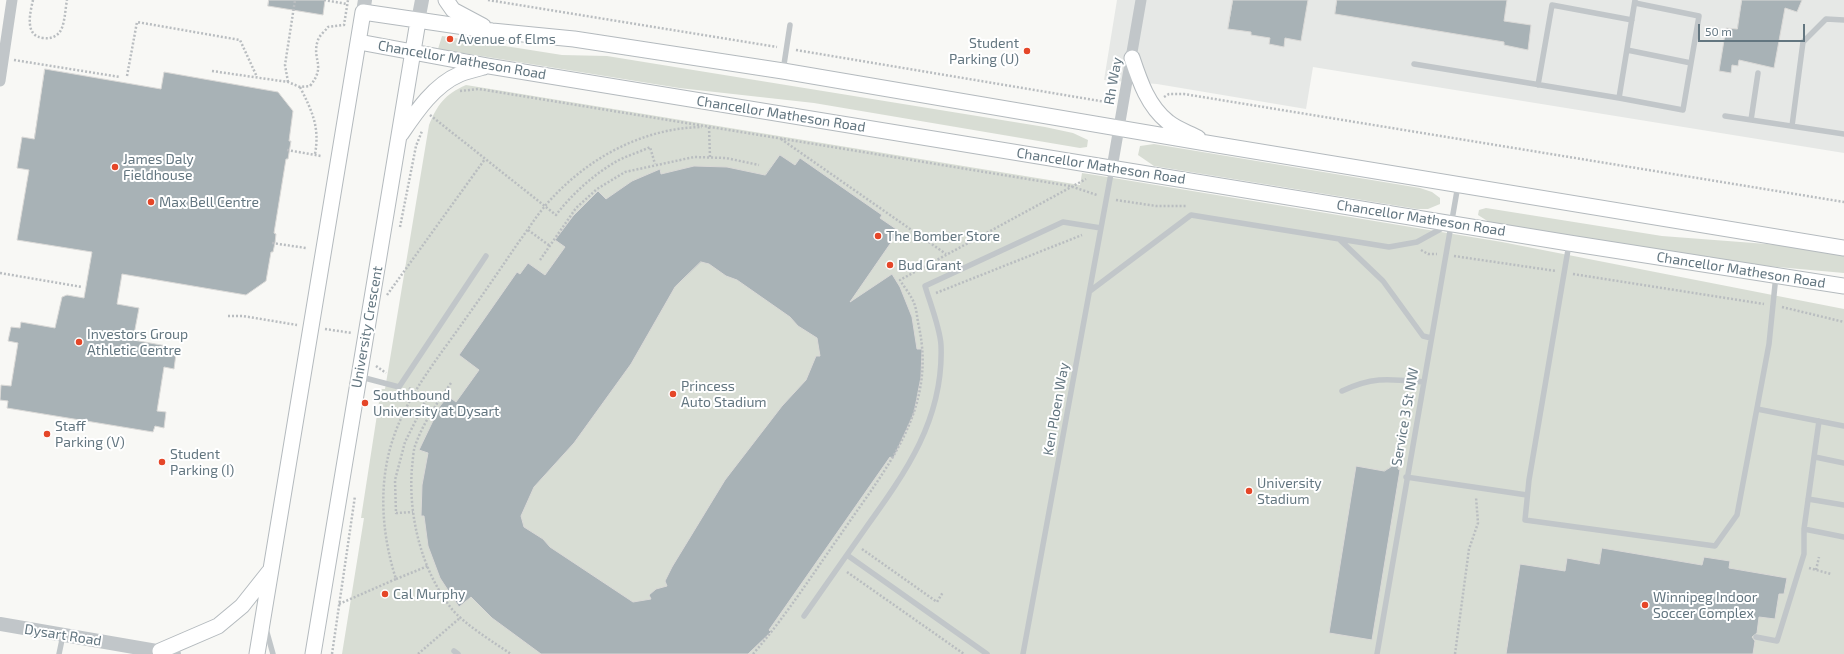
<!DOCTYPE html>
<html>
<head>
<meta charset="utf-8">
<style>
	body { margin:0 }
	#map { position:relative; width:1844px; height:654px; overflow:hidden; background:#f8f8f5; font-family:"Exo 2",sans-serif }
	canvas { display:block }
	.scale { position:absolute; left:1698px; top:24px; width:107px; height:18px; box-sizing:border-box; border:2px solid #637680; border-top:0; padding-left:5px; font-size:12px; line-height:14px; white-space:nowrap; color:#637680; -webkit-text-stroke:3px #fff; paint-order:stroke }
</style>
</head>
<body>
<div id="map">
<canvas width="1844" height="654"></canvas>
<div class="scale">50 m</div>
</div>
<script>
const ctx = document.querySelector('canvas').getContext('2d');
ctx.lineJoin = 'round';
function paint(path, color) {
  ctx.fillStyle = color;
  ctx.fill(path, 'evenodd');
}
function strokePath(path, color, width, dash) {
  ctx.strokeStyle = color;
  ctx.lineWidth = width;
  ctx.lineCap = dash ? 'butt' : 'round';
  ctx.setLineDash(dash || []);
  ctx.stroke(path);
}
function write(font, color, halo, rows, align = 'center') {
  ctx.font = font + ' "Exo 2",sans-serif';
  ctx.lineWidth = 4;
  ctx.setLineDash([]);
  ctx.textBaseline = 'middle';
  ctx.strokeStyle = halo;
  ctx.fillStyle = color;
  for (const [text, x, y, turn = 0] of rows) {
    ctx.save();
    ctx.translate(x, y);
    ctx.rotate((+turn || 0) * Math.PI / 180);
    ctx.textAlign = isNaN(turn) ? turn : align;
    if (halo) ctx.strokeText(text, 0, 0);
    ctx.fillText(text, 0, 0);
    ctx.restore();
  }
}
paint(new Path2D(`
	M1117,0H1844V153L1313,67L1306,109L1157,84L1104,80Z`), '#e6e8e6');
paint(new Path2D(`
	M442,36L562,55L607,56L1045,127L1073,133L1088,140L1087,147L1080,148L814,103L679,88L438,49Z
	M466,85L1080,185L1082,173L1095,175L1502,242L1844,309V654H342L364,518H361L381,389H385L429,125C438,104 444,95 466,85Z
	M1154,144L1420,188L1432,192L1440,198V204L1428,209H1417L1154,166L1138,155L1140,146Z
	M1486,208L1662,236L1780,245L1844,256V273L1755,265L1489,222L1478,215L1479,210Z`), '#d8ddd4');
const building = new Path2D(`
	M269,0H325L323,15L268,6Z
	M1233,0H1308L1301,41L1285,38L1284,47L1269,44L1270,38L1251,35V32L1228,29Z
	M1337,0H1507L1504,21L1531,25L1528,50L1504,45V42L1335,14Z
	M1742,0H1802L1797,12L1785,8L1774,68L1739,60L1738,66L1732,65L1731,73L1719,71L1726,28L1737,29Z
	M45,69L161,89L164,72L278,92L293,111L289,141H291L288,159H286L274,233L276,234L275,243L273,252H271L266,281L246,295L122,274L117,304L139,308L133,340L167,346L166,352L176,354L174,369L164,367L157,411L166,412L164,428L155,426L153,432L7,408L8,401L0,400L1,385L11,386L18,343L8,341L11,327L20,328L21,322L55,328L62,297L67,295L84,298L92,252L17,240L29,170L17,168L22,137L34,139Z
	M780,155L795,165L800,158L882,215L880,218L899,231L850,302L892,274L900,287L912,317L917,349H922L921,377L914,413L893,459L890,457L769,630L771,632L748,654H541L492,618L471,597L459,607L440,578L428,546L424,516H421L422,485L428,453L419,450L440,406L448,396L456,402L479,370L459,355L517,272L520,274L528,263L545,275L565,247L555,240L573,216L598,191L606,199L632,181L660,169L661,174L694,166L727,167L765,175ZM701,262L709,264L726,276L737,280L790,317L798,326L817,338L820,356H816L806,380L782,406L725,480L672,567L665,581L667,586L656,589L649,595L651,599L633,602L550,547L543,539L524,527L521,516L534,487L574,443L631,364L675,287Z
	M1399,462L1398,469L1400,470L1372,640L1329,633L1356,466L1384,471Z
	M1602,548L1702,565L1704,557L1730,561L1729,568L1787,578L1784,594H1779L1775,619L1759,617L1757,633L1752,637L1755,641L1753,654H1506L1520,564L1565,571L1567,558L1599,564Z`);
paint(building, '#a8b2b6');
strokePath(building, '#dad9d7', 1);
const secondary = new Path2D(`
	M446,0L453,10L483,26
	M359,42L488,66L1569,243L1844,286
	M1132,58C1140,82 1148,106 1168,122C1176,129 1189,133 1198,138
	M401,134C416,112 434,85 460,74C467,71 476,69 484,67
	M160,651L218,626L242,606L269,572
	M257,654L363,12L492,31L574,39L783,71L1212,144L1844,248
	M313,654L418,21`);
strokePath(secondary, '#b4babe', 17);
strokePath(new Path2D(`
	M33,0C30,13 24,37 44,38C50,39 55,37 59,33C65,26 65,10 67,0
	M324,0L347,4
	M488,0L777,47
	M796,50L1112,103
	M14,60L120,77
	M212,71L288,82L300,87L310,86C327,65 311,60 318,40C319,36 325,31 328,27L344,25L348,0
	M127,76L137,22L240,40L257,77
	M288,82L285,65L295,0
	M300,87C312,111 320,127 315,154
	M460,91L479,89L1070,186L1097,195
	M1164,97L1169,94H1184L1844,202
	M430,115L556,215C572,194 595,173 619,160C629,155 640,152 650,147L655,164
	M709,127L710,157
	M781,139L946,254
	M287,150L321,156
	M1116,200L1156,206H1186
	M400,227L416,146L422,131
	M528,230L550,246
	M272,243L306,248
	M1421,250L1428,254H1437
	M1454,256L1556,271
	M540,260L576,208L597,189L625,172L694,157L726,158L759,165
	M0,273L82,287
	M1573,274L1764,304
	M936,293L1082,235
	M387,295L485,159
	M1782,307L1844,322
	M228,316H243L297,325
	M325,329L352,333
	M376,366L386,373
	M451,383C437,403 423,423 415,446C413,452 413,460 412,467C408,515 421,569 451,608C464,624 493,642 511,654
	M409,388L426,400L405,442L395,480L396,513L413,512
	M862,549L937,602L943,592
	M1809,568L1831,574
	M1816,570L1819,557
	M847,572L964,654
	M396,579L428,566
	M339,604L396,579C382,536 378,486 392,442C406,396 439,357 466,318C484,293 501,268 518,243C527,231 535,218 545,206C584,160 641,128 702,127
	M332,654L355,496
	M418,654L461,617
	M753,654C786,616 812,575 841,534C885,469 937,411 919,327C917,319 917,310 914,303C911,295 904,287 900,280L1086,179
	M1455,654L1469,549L1478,523L1476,497`), '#b9bdc0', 2.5, [2, 2]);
strokePath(new Path2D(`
	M1627,50L1691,63
	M1414,64L1619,98L1635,0
	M783,71L790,25
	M1538,85L1552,5L1632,20
	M1619,98L1683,110L1699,16L1635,3
	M1725,116L1844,134
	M1751,120L1758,73
	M1792,126L1803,42L1826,19L1844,20
	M1339,239L1383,281L1423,336L1431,338
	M1569,244L1529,480L1525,520L1715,546L1737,515L1769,344L1776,275
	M1090,291L1191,215L1389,247L1417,242L1446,226
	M361,377L399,387L486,256
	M1342,391C1373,376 1390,379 1423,382
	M1757,409L1844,426
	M1815,457L1844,463
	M1406,477L1527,495
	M1808,499L1844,505
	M1804,529L1844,537
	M847,555L987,654
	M804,616C824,587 845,558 865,529C906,472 944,419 941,345C940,328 930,303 925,286L1063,222L1101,228
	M266,629L273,654
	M1756,637L1777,641L1804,554V529L1819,421
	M454,651L458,654
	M59,654L63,635
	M1023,654L1112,168
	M1377,654L1458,185`), '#c1c6c9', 5.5);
strokePath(new Path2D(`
	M0,81L12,0
	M1112,168L1141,0`), '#c1c6c9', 11);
strokePath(new Path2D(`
	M363,12L365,0
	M418,21L422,0
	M0,624L174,654`), '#c1c6c9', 14);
strokePath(secondary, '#fff', 15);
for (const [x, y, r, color] of [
	[450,39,4,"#e54628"],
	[1027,51,4,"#e54628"],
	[115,167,4,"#e54628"],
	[151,202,4,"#e54628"],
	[878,236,4,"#e54628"],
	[890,265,4,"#e54628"],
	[79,342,4,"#e54628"],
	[673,394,4,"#e54628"],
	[365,403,4,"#e54628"],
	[47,434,4,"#e54628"],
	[162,462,4,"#e54628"],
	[1249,491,4,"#e54628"],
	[385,594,4,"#e54628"],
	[1645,605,4,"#e54628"]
]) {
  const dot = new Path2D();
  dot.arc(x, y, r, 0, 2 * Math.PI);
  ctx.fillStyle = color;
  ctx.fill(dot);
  strokePath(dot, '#fff', 1.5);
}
write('14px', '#637680', '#fff', [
	["Avenue of Elms",458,39],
	["Student",1019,43,"right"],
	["Parking (U)",1019,59,"right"],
	["James Daly",123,159],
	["Fieldhouse",123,175],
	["Max Bell Centre",159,202],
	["The Bomber Store",886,236],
	["Bud Grant",898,265],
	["Investors Group",87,334],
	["Athletic Centre",87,350],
	["Princess",681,386],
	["Auto Stadium",681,402],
	["Southbound",373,395],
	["University at Dysart",373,411],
	["Staff",55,426],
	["Parking (V)",55,442],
	["Student",170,454],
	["Parking (I)",170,470],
	["University",1257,483],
	["Stadium",1257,499],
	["Cal Murphy",393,594],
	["Winnipeg Indoor",1653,597],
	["Soccer Complex",1653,613]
], 'left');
write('14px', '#637680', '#fff', [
	["Chancellor Matheson Road",462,60,10],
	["Rh Way",1113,81,-80],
	["Chancellor Matheson Road",781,114,9],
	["Chancellor Matheson Road",1101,166,9],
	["Chancellor Matheson Road",1421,218,9],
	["Chancellor Matheson Road",1741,270,9],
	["University Crescent",367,327,-80],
	["Ken Ploen Way",1056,409,-80],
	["Service 3 St NW",1405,417,-80],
	["Dysart Road",63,635,9]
]);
</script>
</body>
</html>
